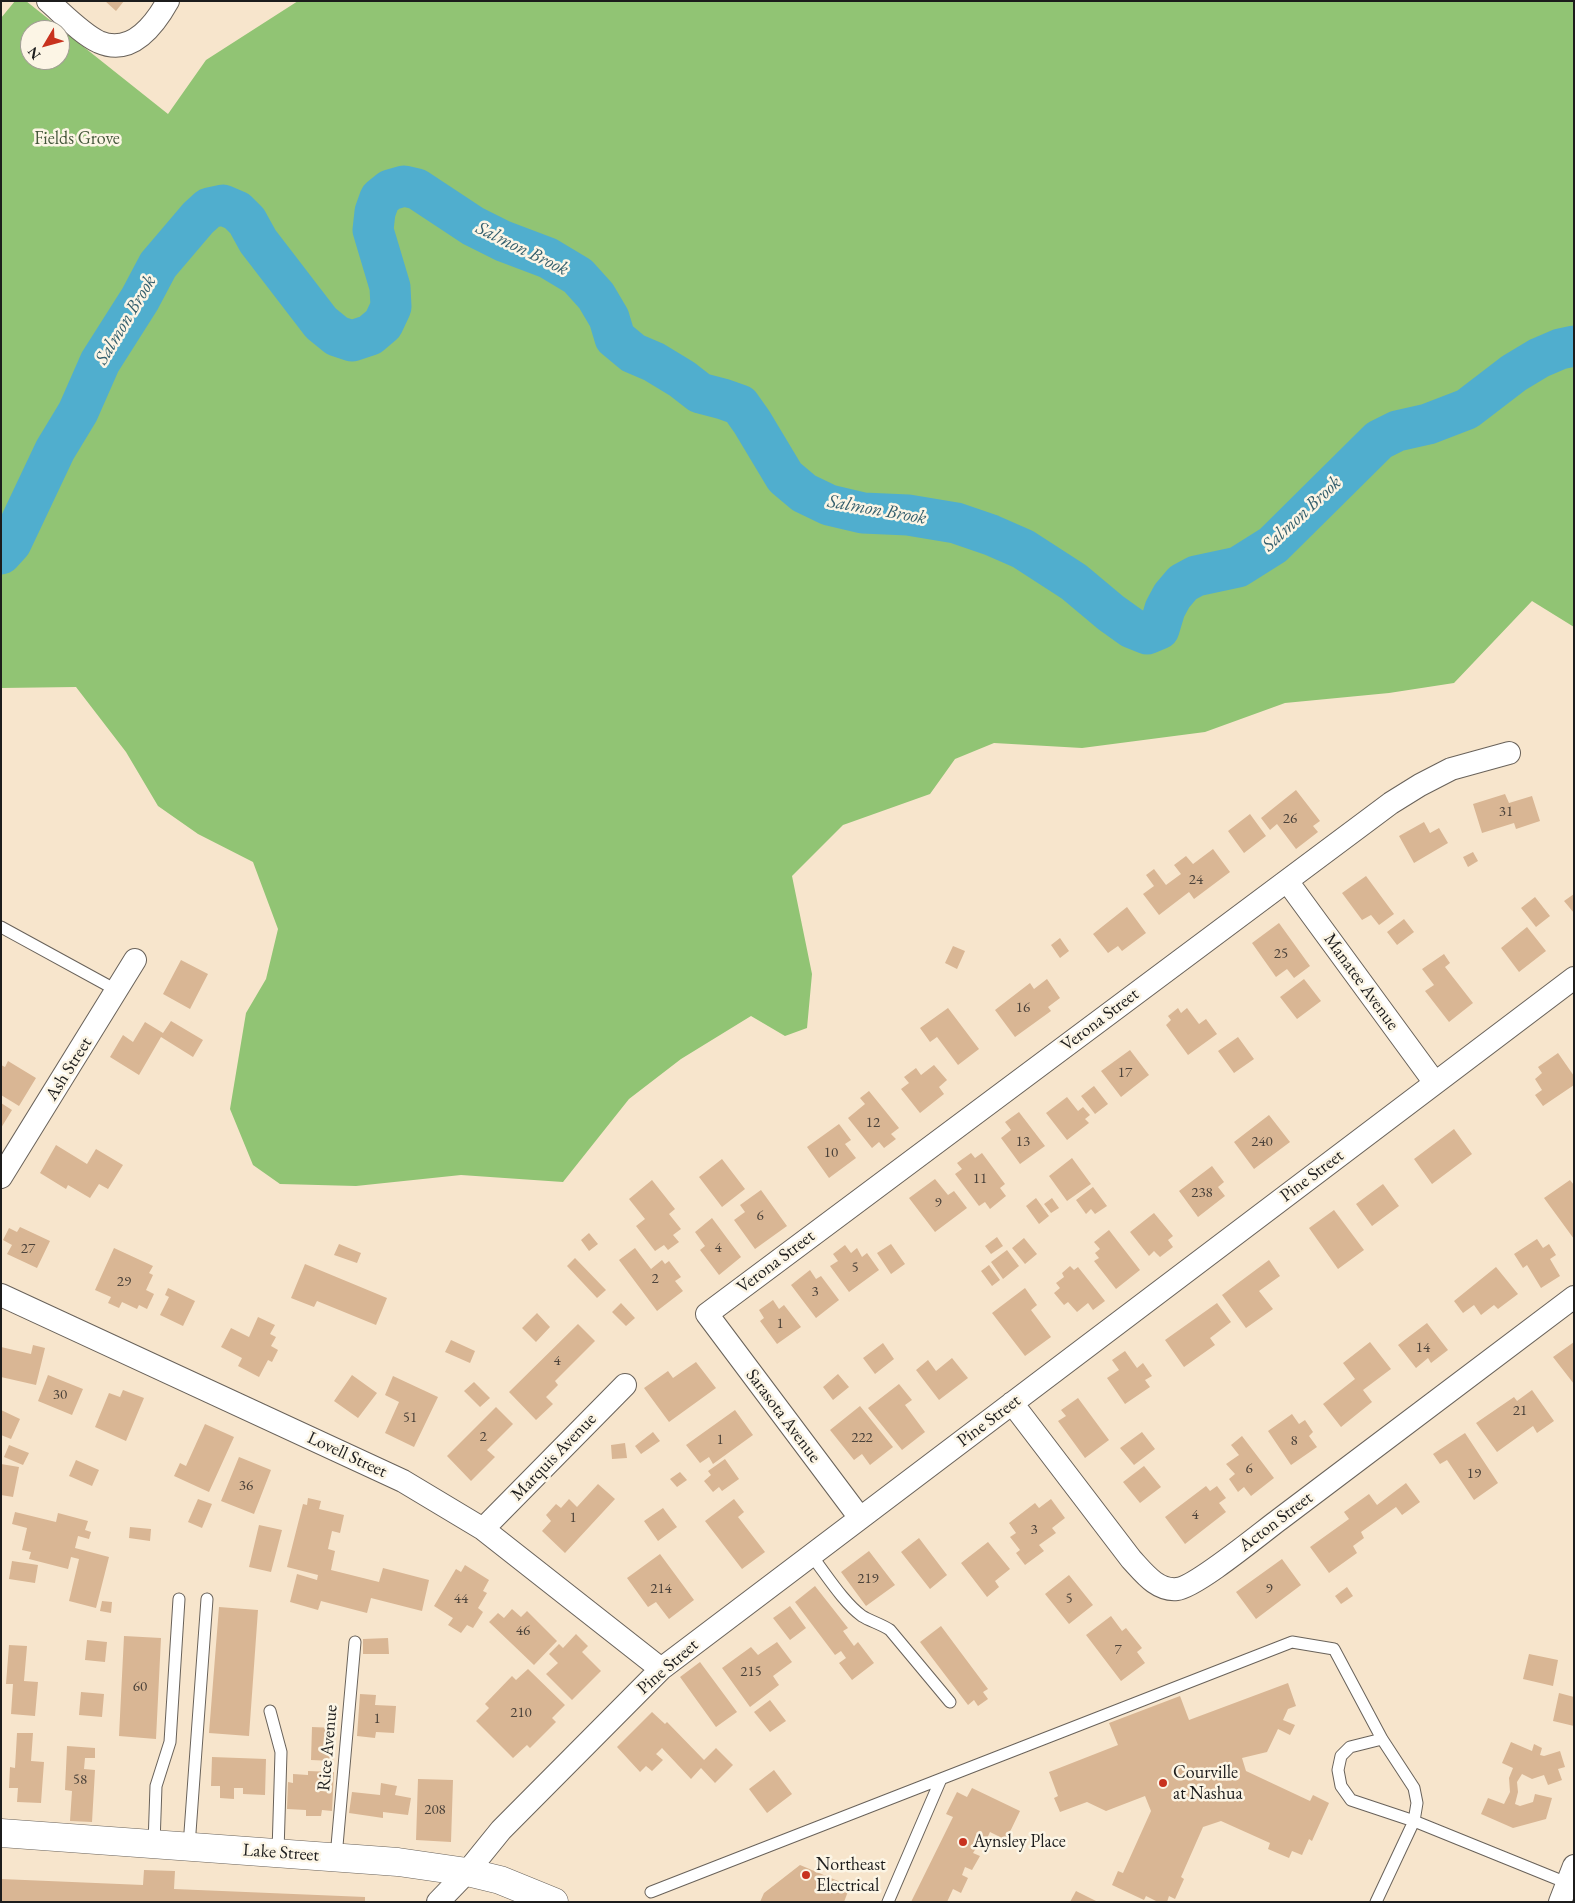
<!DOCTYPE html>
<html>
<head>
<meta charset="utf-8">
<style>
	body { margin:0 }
	#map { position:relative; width:1575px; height:1903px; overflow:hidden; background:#f7e5cc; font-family:"EB Garamond",serif }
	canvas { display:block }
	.frame { position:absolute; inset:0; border:2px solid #1c1c1c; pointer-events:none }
	.north { position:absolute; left:20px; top:20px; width:50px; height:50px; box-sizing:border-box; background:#fcf5e5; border:1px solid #a29e95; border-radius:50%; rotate:233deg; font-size:14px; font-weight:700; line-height:20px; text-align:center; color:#1c1c1c }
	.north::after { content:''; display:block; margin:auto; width:18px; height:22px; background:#c8321e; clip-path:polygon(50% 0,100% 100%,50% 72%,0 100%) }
</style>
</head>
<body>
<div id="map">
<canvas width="1575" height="1903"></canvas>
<div class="frame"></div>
<div class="north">N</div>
</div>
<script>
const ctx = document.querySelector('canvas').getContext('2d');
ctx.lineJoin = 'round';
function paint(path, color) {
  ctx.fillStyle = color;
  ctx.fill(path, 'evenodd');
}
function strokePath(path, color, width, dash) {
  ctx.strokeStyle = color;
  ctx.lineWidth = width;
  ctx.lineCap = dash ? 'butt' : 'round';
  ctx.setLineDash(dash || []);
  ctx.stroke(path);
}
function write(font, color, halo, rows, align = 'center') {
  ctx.font = font + ' "EB Garamond",serif';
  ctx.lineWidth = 5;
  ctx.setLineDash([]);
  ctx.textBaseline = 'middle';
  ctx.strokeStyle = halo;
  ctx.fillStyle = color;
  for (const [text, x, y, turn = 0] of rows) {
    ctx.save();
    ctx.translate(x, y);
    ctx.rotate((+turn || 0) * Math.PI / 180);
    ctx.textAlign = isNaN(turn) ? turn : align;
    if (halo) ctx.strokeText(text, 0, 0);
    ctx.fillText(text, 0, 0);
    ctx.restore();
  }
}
paint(new Path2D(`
	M15,1H26L168,114L206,60L298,1H1574V627L1532,601L1454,683L1389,693L1285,703L1205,732L1082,748L994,743L955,759L930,794L843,825L792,876L812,974L807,1028L785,1036L751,1016L681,1059L629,1099L563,1182L461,1175L356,1186L280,1184L253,1165L230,1109L246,1013L266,979L278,929L253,862L198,834L158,806L126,752L76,687L1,688V18ZM30,30H60V60H30Z`), '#91c474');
strokePath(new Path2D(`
	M1,554L11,543L55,450L78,412L100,362L140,299L158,265L198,218L209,208L223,205L237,211L247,221L258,241L321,323L337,336L352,341L370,335L383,324L391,307L390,287L373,230L375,212L380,198L390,190L404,186L417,189L473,226L503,241L548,258L578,276L596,296L609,318L615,338L633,353L654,362L682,379L700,393L723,399L740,405L752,422L785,477L804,493L829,505L863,513L908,515L956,523L991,535L1023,549L1074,582L1111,613L1132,628L1147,634L1159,629L1165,609L1172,596L1183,583L1196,576L1238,567L1273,545L1379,440L1397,431L1428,424L1467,409L1514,373L1539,358L1560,349L1574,346`), '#50aece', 41);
paint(new Path2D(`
	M105,1H124L116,11Z
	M1296,790L1320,821L1313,826L1318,832L1296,849L1277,824L1270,830L1261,818Z
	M1505,794L1509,803L1532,796L1540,821L1516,829L1514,823L1482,833L1473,804Z
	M1250,814L1266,836L1244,853L1228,831Z
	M1424,822L1430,833L1439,828L1448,843L1414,863L1399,836Z
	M1213,849L1230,872L1194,899L1189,892L1159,915L1143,894L1154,886L1146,875L1154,869L1166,885L1181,874L1174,865L1186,856L1193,864Z
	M1473,852L1478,861L1468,867L1463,857Z
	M1366,876L1394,914L1379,925L1371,915L1362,920L1342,893Z
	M1574,894V913L1564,901Z
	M1535,897L1550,916L1536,927L1521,908Z
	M1127,907L1146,933L1122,951L1118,946L1108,953L1093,934Z
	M1404,919L1414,932L1397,945L1387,932Z
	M1279,923L1310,966L1294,978L1287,969L1276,977L1252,943Z
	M1527,927L1546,951L1519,972L1501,948Z
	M1060,938L1069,951L1060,958L1051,945Z
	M953,946L965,951L957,969L945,963Z
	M1444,954L1450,963L1445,967L1473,1003L1449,1022L1425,991L1434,985L1422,969Z
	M181,960L208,974L190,1009L163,994Z
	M1047,979L1060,998L1048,1007L1051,1011L1015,1037L995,1010L1030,983L1034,989Z
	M1304,979L1321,1001L1297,1019L1280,997Z
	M948,1008L979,1049L958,1065L937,1037L930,1042L920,1028Z
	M1178,1008L1181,1013L1187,1008L1199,1024L1206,1019L1217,1034L1188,1055L1166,1025L1171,1020L1168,1016Z
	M171,1021L203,1040L193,1057L161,1037L139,1075L110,1057L123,1035L133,1042L145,1022L163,1033Z
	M1238,1037L1254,1059L1234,1073L1218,1051Z
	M1130,1050L1149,1075L1121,1097L1101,1071Z
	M1558,1053L1574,1076V1085L1543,1106L1535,1095L1542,1090L1535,1079L1542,1073L1538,1067Z
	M8,1061L36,1078L19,1106L1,1095V1065L5,1067Z
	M934,1065L947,1080L939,1087L944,1094L920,1113L901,1089L909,1083L904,1077L916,1068L921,1075Z
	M1094,1086L1108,1104L1095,1114L1081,1096Z
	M869,1091L899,1128L891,1134L896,1139L884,1148L879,1142L872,1148L848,1118L865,1104L860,1098Z
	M1067,1097L1078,1111L1083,1107L1090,1115L1085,1119L1089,1123L1067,1140L1046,1113Z
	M1,1103L12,1110L1,1128Z
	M1019,1112L1045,1146L1020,1164L1001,1138L1011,1130L1005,1122Z
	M1269,1115L1290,1142L1254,1169L1234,1142Z
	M839,1124L851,1140L845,1144L856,1158L829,1178L807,1147Z
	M1454,1129L1472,1154L1432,1184L1414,1159Z
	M56,1145L87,1164L96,1149L123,1165L108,1189L99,1184L90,1198L68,1185L66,1189L40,1173Z
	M971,1153L975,1158L982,1153L1005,1184L1000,1188L1006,1196L990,1209L985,1202L979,1206L955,1174L962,1169L957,1163Z
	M1072,1158L1091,1184L1067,1201L1049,1176Z
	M722,1159L745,1189L722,1207L699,1177Z
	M1212,1166L1224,1182L1218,1187L1225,1196L1198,1217L1179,1191Z
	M935,1179L948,1195L954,1191L967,1208L935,1232L909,1198Z
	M652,1180L675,1209L669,1214L681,1229L673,1235L679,1242L668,1250L664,1245L655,1251L636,1226L645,1219L629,1199Z
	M1570,1180L1574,1185V1239L1544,1198Z
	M1383,1184L1399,1206L1372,1226L1356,1204Z
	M1093,1187L1107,1206L1095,1214L1091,1209L1086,1214L1076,1200Z
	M761,1190L787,1226L755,1249L734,1220L745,1212L740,1205Z
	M1036,1198L1049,1216L1039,1224L1026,1206Z
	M1052,1198L1059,1208L1051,1213L1044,1204Z
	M1334,1210L1364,1250L1338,1269L1309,1228Z
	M1154,1213L1173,1236L1168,1240L1173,1247L1160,1257L1154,1251L1149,1256L1130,1232Z
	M712,1218L741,1257L719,1275L700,1250L705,1246L695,1232Z
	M20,1227L50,1241L37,1268L7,1254L12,1245L3,1240L9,1228L17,1232Z
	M1109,1230L1140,1270L1116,1289L1094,1261L1099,1258L1095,1253L1100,1249L1094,1242Z
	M589,1233L598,1244L589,1251L581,1240Z
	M997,1237L1003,1246L991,1254L985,1246Z
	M1024,1238L1037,1254L1025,1264L1012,1248Z
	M1537,1239L1543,1248L1549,1244L1556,1255L1550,1259L1560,1276L1541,1288L1527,1265L1523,1268L1514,1254Z
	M339,1244L361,1253L357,1263L334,1255Z
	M891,1244L905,1264L891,1274L877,1253Z
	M845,1245L851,1253L857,1248L862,1257L867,1253L879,1270L849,1292L830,1266L838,1261L833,1254Z
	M114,1248L153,1266L149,1273L153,1275L146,1290L154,1294L147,1309L139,1305L137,1309L122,1302L119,1308L108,1303L111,1297L95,1290Z
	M635,1248L651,1269L662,1260L665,1264L669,1261L681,1277L675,1281L683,1291L657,1311L619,1260Z
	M1007,1250L1019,1266L1003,1279L991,1262Z
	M575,1258L606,1290L597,1298L567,1266Z
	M1269,1260L1280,1276L1259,1291L1273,1309L1246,1328L1222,1295Z
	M305,1264L387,1298L376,1325L317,1301L314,1307L291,1298Z
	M989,1265L1000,1280L992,1286L981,1271Z
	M1070,1266L1074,1270L1078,1267L1105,1301L1093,1310L1088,1303L1077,1312L1068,1302L1064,1305L1054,1293L1060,1288L1056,1283L1064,1277L1062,1273Z
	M1496,1267L1518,1294L1498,1309L1494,1305L1481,1315L1474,1305L1463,1313L1454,1301Z
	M810,1270L816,1279L821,1276L839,1300L816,1318L791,1285Z
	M168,1288L195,1301L183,1326L160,1315L169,1297L165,1295Z
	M1025,1288L1037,1305L1031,1310L1051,1337L1025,1356L992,1313Z
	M773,1300L779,1309L784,1305L801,1327L777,1344L760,1321L764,1318L759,1310Z
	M621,1303L635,1318L626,1326L612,1312Z
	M1217,1303L1231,1322L1210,1338L1215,1345L1184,1367L1165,1340Z
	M537,1313L550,1327L536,1342L522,1328Z
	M258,1317L275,1325L270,1334L276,1337L271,1346L278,1350L272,1362L268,1360L259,1377L238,1366L242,1358L221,1347L231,1328L249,1337Z
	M1427,1323L1448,1350L1431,1363L1428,1358L1416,1368L1398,1345Z
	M578,1324L595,1341L555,1381L558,1385L546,1397L553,1404L536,1420L509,1392Z
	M451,1340L475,1351L470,1363L445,1352Z
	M1370,1342L1391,1369L1363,1390L1372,1402L1341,1427L1323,1404L1355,1379L1343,1363Z
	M1574,1342V1384L1553,1357Z
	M883,1343L894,1359L875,1374L863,1358Z
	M33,1345L45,1348L36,1385L1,1377V1347L31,1354Z
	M1125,1351L1137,1368L1143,1363L1152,1376L1145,1380L1150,1387L1125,1404L1107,1378L1119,1370L1112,1360Z
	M952,1358L968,1378L939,1400L916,1370L928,1360L936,1371Z
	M696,1362L716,1388L669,1422L644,1388L668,1371L673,1378Z
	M838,1374L849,1387L833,1400L823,1387Z
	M48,1375L83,1389L72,1415L38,1401Z
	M352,1375L377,1393L358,1418L334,1401Z
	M393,1376L438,1397L414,1447L385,1433L399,1402L385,1395Z
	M474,1382L490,1398L480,1407L464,1391Z
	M899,1384L912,1400L905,1405L925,1432L902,1450L868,1408Z
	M123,1390L144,1398L126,1441L95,1427L109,1393L120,1397Z
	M1532,1390L1554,1421L1537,1433L1533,1426L1497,1452L1476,1423L1514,1397L1517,1401Z
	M1078,1398L1109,1440L1085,1458L1058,1421L1066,1416L1061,1410Z
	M860,1406L893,1447L870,1465L862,1454L854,1460L830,1430Z
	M496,1407L513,1424L487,1450L495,1457L471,1481L447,1456Z
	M1,1410L20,1419L11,1439L1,1435Z
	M735,1410L753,1435L713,1464L709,1457L700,1463L686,1445Z
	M1292,1414L1299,1424L1305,1420L1313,1432L1309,1436L1317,1447L1291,1465L1268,1431Z
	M205,1424L234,1437L209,1492L174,1476L180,1463L186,1466Z
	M653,1432L660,1441L641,1454L635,1446Z
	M1142,1432L1155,1449L1134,1465L1120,1448Z
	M1465,1433L1498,1483L1474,1500L1447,1460L1440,1464L1433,1454Z
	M1242,1436L1274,1478L1251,1496L1244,1487L1238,1492L1229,1479L1235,1474L1226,1464L1239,1455L1231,1445Z
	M625,1443L627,1458L612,1459L611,1445Z
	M9,1445L29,1453L23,1465L4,1457Z
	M239,1457L271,1470L254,1514L221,1501Z
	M725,1459L739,1479L722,1491L719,1487L713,1492L704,1481L711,1475L708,1471Z
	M76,1460L99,1470L92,1486L69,1476Z
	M1,1464L19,1467L13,1497L1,1495Z
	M1144,1466L1161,1487L1140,1503L1123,1482Z
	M680,1472L687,1480L677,1487L670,1479Z
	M1406,1483L1420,1502L1402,1515L1396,1507L1361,1532L1364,1538L1353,1546L1357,1553L1329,1573L1310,1547L1349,1519L1344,1512L1369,1494L1377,1505Z
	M598,1484L615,1499L565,1553L542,1531L551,1521L546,1515L556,1504L561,1508L569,1499L577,1507Z
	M1206,1486L1210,1491L1217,1486L1226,1498L1219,1503L1226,1512L1185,1544L1165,1517Z
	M308,1498L321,1501L319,1509L344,1515L340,1533L332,1531L328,1549L335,1551L331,1570L379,1582L383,1568L429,1580L422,1611L371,1598L367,1613L321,1601L318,1610L290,1602L297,1574L317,1580L318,1575L287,1567L303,1504L307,1505Z
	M198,1499L212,1504L202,1528L188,1522Z
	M734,1499L744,1512L738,1517L765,1552L742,1569L705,1521Z
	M1051,1499L1065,1518L1052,1528L1056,1533L1039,1545L1044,1551L1025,1565L1016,1553L1020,1550L1010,1537L1016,1533L1009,1523L1035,1503L1039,1508Z
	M663,1508L677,1527L658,1541L644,1521Z
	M15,1512L56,1522L58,1513L88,1521L85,1530L91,1532L89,1539L78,1536L75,1548L109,1557L96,1608L69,1601L79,1559L71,1557L68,1569L29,1559L31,1552L22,1550L27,1528L12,1524Z
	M259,1525L282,1530L271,1572L249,1567Z
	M130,1527L151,1529L150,1541L129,1538Z
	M919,1538L947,1575L930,1589L901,1552Z
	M988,1542L1010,1569L995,1581L999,1587L987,1597L961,1563Z
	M869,1551L895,1585L866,1606L841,1572Z
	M660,1554L694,1600L669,1619L656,1602L648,1607L627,1578Z
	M1282,1559L1301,1585L1256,1619L1236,1592Z
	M12,1561L38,1565L35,1583L9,1579Z
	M465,1565L489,1580L483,1591L487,1593L478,1608L483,1612L473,1628L467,1625L461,1633L448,1625L453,1618L434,1606L456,1569L461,1572Z
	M1069,1575L1093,1605L1069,1624L1045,1594Z
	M815,1586L848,1628L843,1631L854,1646L858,1642L874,1663L852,1680L839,1663L846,1658L841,1651L835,1655L795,1602Z
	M1347,1587L1353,1596L1341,1604L1335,1596Z
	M102,1601L112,1602L111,1613L100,1611Z
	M790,1606L806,1628L790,1640L773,1618Z
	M219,1607L258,1610L249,1736L209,1733Z
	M512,1609L521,1617L527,1611L557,1641L534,1665L489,1622L498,1613L504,1618Z
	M1111,1616L1122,1631L1126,1628L1142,1648L1137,1652L1145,1663L1121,1681L1086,1635Z
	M941,1626L988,1689L983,1692L988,1699L978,1706L974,1700L968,1705L920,1642Z
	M576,1634L588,1646L582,1652L601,1671L572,1700L546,1674L558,1663L549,1654L559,1644L563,1648Z
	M124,1636L161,1638L156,1739L119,1736Z
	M388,1638L389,1654H363V1639Z
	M87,1640L107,1642L105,1662L85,1660Z
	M777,1642L792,1662L773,1676L779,1685L750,1707L722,1668L751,1647L758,1655Z
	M9,1645L27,1646L24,1681L38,1682L35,1716L11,1714L13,1684H6Z
	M1529,1654L1558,1660L1553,1686L1523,1679Z
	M700,1662L737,1712L716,1727L680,1677Z
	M528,1669L565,1705L552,1718L556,1722L530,1748L527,1745L513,1758L476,1721L489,1708L485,1704L512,1676L516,1680Z
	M1288,1683L1296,1706L1288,1709L1283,1720L1295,1725L1290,1735L1278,1729L1267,1752L1242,1758L1246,1771L1310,1801L1313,1795L1329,1803L1312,1841L1309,1839L1302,1855L1292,1851L1289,1858L1268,1849L1270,1843L1221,1821L1203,1827L1181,1877L1184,1879L1175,1899L1169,1896L1167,1902H1158L1146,1896L1144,1900L1112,1885L1118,1871L1123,1873L1151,1811L1145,1796L1106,1811L1087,1802L1060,1812L1054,1798L1058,1796L1049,1772L1118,1745L1109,1723L1180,1696L1189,1720Z
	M81,1692L104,1694L102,1717L79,1715Z
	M1559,1693L1574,1697V1726L1553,1721Z
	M360,1694L376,1695L375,1705L396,1706L394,1733L376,1732L375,1738L357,1736Z
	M770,1700L786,1721L770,1732L754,1712Z
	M652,1712L665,1724L667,1722L704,1760L716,1748L733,1765L715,1783L701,1768L691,1779L662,1748L656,1754L663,1760L652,1771L646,1766L640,1772L617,1747Z
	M312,1727L335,1728L333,1761L311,1760Z
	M17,1733H33L31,1761L44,1762L41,1803L17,1802L18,1788H9L10,1767L15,1768Z
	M1511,1742L1532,1751L1534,1744L1542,1748L1540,1755L1544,1756L1560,1751L1565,1767L1558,1769L1562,1780L1548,1785L1544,1775L1532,1779L1522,1774L1517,1782L1518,1792L1515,1804L1520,1806L1533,1802L1535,1794L1552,1798L1546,1819L1513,1828L1481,1814L1488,1798L1504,1804L1510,1792L1509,1778L1513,1768L1502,1763Z
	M67,1746L95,1748V1758H85L84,1769L95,1770L92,1822L70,1821L72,1791L65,1790Z
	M212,1757L266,1759L265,1795L243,1794V1788H234V1799L220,1798V1786H211Z
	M774,1770L792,1794L767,1813L749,1789Z
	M308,1771L334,1772L332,1811L322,1810L321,1816H306V1810L287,1809L288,1782L293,1783V1774L308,1775Z
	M418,1779L453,1780L451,1842L416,1840Z
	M381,1783L397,1786L395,1795L411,1798L408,1815L383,1812V1818L349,1813L352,1792L380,1795Z
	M972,1788L1020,1811L1006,1840L990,1832L983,1847L978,1845L973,1853L980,1856L972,1870L965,1867L962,1875L968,1878L961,1893L953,1889L947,1902H911L953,1817L946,1814L957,1792L967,1797Z
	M800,1865L850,1886L844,1902H760L764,1893Z
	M144,1870L175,1871L174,1889L365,1897V1902H1V1879L143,1885Z
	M1076,1891L1098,1902H1070Z`), '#d9b694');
const service = new Path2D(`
	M1,927L118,991
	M811,1555C826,1574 843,1602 862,1616C870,1621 881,1624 890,1630L950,1702
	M270,1711L281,1752L278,1852
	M154,1844L156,1786L170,1742L179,1599
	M189,1846L207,1599
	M336,1857L355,1642
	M651,1892L1292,1642L1334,1649L1382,1739L1414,1788L1417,1803L1414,1821L1567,1883
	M888,1902L941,1779
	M1376,1902L1414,1821L1351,1800L1341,1786L1338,1770L1341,1756L1350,1747L1382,1739`);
const minor = new Path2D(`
	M48,1C63,14 82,34 99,42C131,56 154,26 168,1
	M1287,881L1435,1083
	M1,1177L135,960
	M1,1295L403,1481L483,1529L661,1669
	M1012,1403L1131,1559C1144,1573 1157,1591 1177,1589C1196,1587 1261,1533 1280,1519C1378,1445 1476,1371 1574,1297
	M860,1518L707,1314L1391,803L1420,785L1451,769L1509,753
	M483,1529L625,1385
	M438,1902L467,1872L501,1830L661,1669L1574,978
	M1560,1902L1574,1866`);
const tertiary = new Path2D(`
	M1,1833L398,1862L467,1872L500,1880L554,1902`);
strokePath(service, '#69625a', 13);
strokePath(minor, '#69625a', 24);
strokePath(tertiary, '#69625a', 29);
strokePath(service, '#fff', 11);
strokePath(minor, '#fff', 22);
strokePath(tertiary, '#fff', 28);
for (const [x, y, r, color] of [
	[1163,1783,5,"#c8321e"],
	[963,1842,5,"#c8321e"],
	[806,1875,5,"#c8321e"]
]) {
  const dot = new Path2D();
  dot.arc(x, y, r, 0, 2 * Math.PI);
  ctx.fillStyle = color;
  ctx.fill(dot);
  strokePath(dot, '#fcf5e5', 2);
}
write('15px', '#4b423a', null, [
	["31",1506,812],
	["26",1290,819],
	["24",1196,880],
	["25",1281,954],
	["16",1023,1008],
	["17",1125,1073],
	["12",873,1123],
	["13",1023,1142],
	["240",1262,1142],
	["10",831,1153],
	["11",980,1179],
	["238",1202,1193],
	["9",938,1203],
	["6",760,1216],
	["4",718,1248],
	["27",28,1249],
	["5",855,1268],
	["2",655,1279],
	["29",124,1282],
	["3",815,1292],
	["1",780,1324],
	["14",1423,1348],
	["4",557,1361],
	["30",60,1395],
	["21",1520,1411],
	["51",410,1418],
	["2",483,1437],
	["222",862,1438],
	["1",720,1440],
	["8",1294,1441],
	["6",1249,1469],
	["19",1474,1474],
	["36",246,1486],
	["4",1195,1515],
	["1",573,1518],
	["3",1034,1530],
	["219",868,1579],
	["214",661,1589],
	["9",1269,1589],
	["44",461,1599],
	["5",1069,1599],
	["46",523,1631],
	["7",1118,1650],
	["215",751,1672],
	["60",140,1687],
	["210",521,1713],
	["1",377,1719],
	["58",80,1780],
	["208",435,1810]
]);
write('18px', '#45573b', '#fcf5e5', [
	["Fields Grove",77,139]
]);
write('18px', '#1c1c1c', '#fcf5e5', [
	["Manatee Avenue",1361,982,54],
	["Verona Street",1100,1020,-37],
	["Ash Street",69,1069,-58],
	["Pine Street",1312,1176,-37],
	["Verona Street",776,1262,-37],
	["Sarasota Avenue",783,1416,53],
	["Pine Street",989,1421,-37],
	["Lovell Street",347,1455,25],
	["Marquis Avenue",554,1457,-46],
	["Acton Street",1276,1522,-37],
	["Pine Street",668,1667,-41],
	["Rice Avenue",328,1748,-85],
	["Lake Street",281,1853,4]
]);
write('18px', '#1c1c1c', '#fcf5e5', [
	["Courville",1173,1773],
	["at Nashua",1173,1794],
	["Aynsley Place",973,1842],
	["Northeast",816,1865],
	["Electrical",816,1886]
], 'left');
write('italic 19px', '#335e6c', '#fcf5e5', [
	["Salmon Brook",522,249,26],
	["Salmon Brook",126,320,-59],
	["Salmon Brook",877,510,10],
	["Salmon Brook",1302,514,-43]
]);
</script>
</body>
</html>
